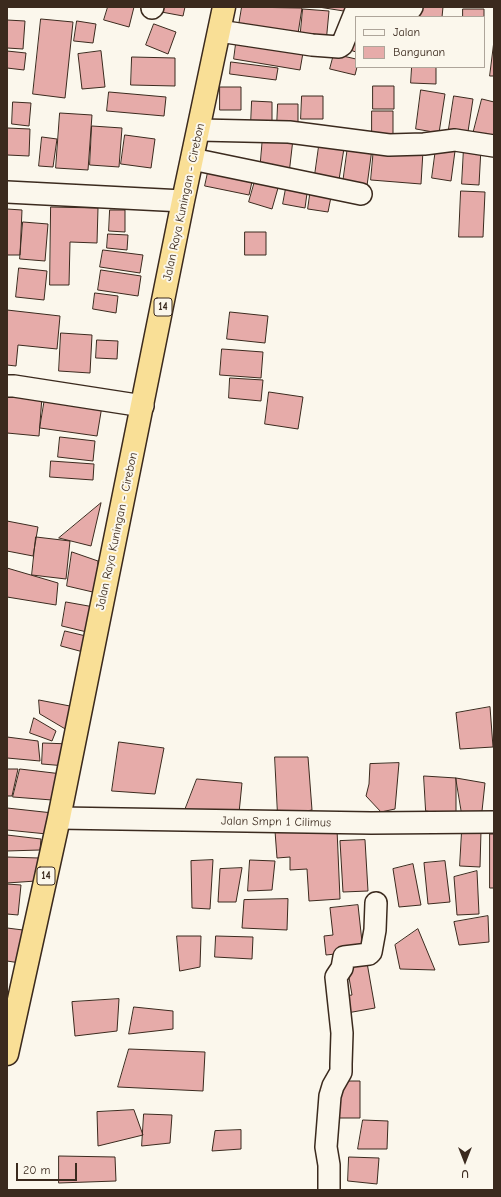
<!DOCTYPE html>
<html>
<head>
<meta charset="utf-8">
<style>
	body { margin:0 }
	#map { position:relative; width:501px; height:1197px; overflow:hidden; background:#fbf7ec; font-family:"Comic Neue",sans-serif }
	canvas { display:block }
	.frame { position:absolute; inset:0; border:8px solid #3b2a1e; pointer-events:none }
	.legend { position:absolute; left:355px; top:16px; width:130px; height:52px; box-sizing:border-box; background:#fbf7ec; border:1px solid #aea59a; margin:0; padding:5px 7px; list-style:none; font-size:12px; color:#3b2a1e }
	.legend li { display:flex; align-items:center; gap:8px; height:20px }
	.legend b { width:20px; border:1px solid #aea59a }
	.north { position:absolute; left:445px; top:1141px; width:40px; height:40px; -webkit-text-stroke:3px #fbf7ec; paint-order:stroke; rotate:180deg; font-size:11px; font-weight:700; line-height:16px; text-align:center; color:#3b2a1e }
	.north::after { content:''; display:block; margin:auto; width:14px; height:18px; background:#3b2a1e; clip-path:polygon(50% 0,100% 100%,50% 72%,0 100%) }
	.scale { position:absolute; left:16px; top:1163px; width:61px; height:18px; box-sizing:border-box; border:2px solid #3b2a1e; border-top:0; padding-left:5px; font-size:12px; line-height:14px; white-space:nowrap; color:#3b2a1e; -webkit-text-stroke:3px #fbf7ec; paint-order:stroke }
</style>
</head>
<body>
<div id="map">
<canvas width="501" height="1197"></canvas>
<div class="frame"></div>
<ul class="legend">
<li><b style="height:5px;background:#fbf7ec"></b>Jalan</li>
<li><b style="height:11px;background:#e6aba9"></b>Bangunan</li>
</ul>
<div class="north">U</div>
<div class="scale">20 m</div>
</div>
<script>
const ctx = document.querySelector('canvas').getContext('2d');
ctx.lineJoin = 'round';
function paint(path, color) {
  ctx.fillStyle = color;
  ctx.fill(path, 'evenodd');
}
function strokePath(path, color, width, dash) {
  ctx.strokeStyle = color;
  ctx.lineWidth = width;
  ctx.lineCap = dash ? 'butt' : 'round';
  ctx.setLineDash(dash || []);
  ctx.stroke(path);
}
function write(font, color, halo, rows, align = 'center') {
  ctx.font = font + ' "Comic Neue",sans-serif';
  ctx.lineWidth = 4;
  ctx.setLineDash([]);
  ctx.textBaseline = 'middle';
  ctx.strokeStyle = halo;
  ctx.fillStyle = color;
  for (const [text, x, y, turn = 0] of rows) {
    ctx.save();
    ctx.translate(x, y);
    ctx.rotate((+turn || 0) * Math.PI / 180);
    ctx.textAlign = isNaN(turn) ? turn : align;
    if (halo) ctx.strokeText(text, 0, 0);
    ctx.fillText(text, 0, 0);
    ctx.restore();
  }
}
const building = new Path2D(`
	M108,7H134L129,27L104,20Z
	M156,7H185L183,16L156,11Z
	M242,7L302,8L297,40L238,31Z
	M319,7H347L346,11Z
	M417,7H443L442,17H416Z
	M303,9L329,11L326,43L300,40Z
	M463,9H484V32V17H463Z
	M41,19L73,22L65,98L33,94Z
	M7,20L25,21L23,49L7,48Z
	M77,21L96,24L93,43L74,41Z
	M154,24L176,32L168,54L146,45Z
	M356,27V52L350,50Z
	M237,36L304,47L300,70L234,59Z
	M494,41V76H490Z
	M7,51L26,53L24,70L7,68Z
	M101,51L105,87L82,89L78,54Z
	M334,54L356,59L357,67L355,75L330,69Z
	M132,57L175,58V86L131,85Z
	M231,62L278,68L276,80L230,74Z
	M412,67H436V84L411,83Z
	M373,86H394V109H373Z
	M220,87H241V110H220Z
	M421,90L445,94L439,133L416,129Z
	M109,92L166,97L164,116L107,111Z
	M302,96H323V119H301Z
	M454,96L473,99L467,138L448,135Z
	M482,99L494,102V142L472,138Z
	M252,101L272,102V124H251Z
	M13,102L31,103L29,126L12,124Z
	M278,104H298V127H277Z
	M372,111H393V134H372Z
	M60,113L92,115L88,170L56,168Z
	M92,126L122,128L119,167L90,165Z
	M7,128L30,129L29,156L7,155Z
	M125,135L155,139L151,168L121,164Z
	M263,136L293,139L289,174L260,171Z
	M42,137L57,139L53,167L39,166Z
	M320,139L345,142L338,186L314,182Z
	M348,146L372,149L366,193L342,190Z
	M374,147L423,151L421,184L371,180Z
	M464,147L481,148L479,185L462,184Z
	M436,148L455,151L451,181L432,178Z
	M210,163L254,173L249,195L205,186Z
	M257,174L280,181L272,209L249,202Z
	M287,183L308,186L305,208L283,204Z
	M311,188L332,192L328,212L308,209Z
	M461,191L485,192L483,237H459Z
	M51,207L98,208L97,243L70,242L69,285H50Z
	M7,209L22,210L20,255H7Z
	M110,210H125V232L109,231Z
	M23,222L48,224L45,261L20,259Z
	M245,232H266V255H245Z
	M108,234L128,235L127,250L107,248Z
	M103,250L143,255L140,273L100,267Z
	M19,268L47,271L44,300L16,297Z
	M101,270L141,276L138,296L98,290Z
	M95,293L118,296L116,313L93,309Z
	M7,310L60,316L57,349L18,345L16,366L7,365Z
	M230,312L268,316L265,343L227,339Z
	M61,333L92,335L90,373L59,371Z
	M97,340L118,341L117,359L96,358Z
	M222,349L263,352L261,378L220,375Z
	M230,378L263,380L261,401L229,398Z
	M269,392L303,397L298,429L265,424Z
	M7,394L42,397L39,436L7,433Z
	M45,398L102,406L97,436L40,428Z
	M60,437L95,441L93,461L58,457Z
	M51,461L94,464L93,480L50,477Z
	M101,503L91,546L59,538Z
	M7,521L38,527L33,556L7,551Z
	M36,537L70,541L66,579L32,575Z
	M72,552L98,561L97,593L67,586Z
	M7,568L58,583L56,605L7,597Z
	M66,602L94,607L91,633L62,626Z
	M65,631L90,637L87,653L61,646Z
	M39,700L75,707L67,730L40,714Z
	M490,707L493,747L460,749L456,713Z
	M34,718L56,731L52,741L30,733Z
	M7,737L38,741L40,761L7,758Z
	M119,742L164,748L155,794L112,791Z
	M43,743L70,744L66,766L42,764Z
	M275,757H308L312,810L278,816Z
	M399,763L395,809L381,812L366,796L369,784L370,764Z
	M7,769H18L12,796H7Z
	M20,769L62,774L52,800L13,797Z
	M424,776L456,778V816L426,811Z
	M456,778L485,783L482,811L462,814Z
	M197,779L242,783L239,813L185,810Z
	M7,808L53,813L47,834L7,830Z
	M337,829L340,899L309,901L307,869L290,870V857L277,858L275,831Z
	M462,831H481L480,867L460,866Z
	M490,834H494V888H490Z
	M7,835L41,839L40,850L7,851Z
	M365,840L368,891L343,892L340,841Z
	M7,857L39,858L36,881L7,883Z
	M213,860L210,909L192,908L191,861Z
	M250,860L275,861L272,890L248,891Z
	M445,861L450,902L428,904L424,863Z
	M413,864L421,905L399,907L393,869Z
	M242,868L236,902H218L220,869Z
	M477,871L479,914L457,915L454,877Z
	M7,884L21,885L18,915L7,914Z
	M288,899L287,930L242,928L244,900Z
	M358,905L363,951L326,955L324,936L333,935L330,908Z
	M488,916L489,942L459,945L454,922Z
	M7,928L23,930L20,963L7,961Z
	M418,929L435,970L400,969L395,945Z
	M177,936H201L200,967L180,971Z
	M216,936L253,937L252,959L215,957Z
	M366,957L375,1008L347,1013L344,996L352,995L346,960Z
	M119,999L117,1031L75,1036L72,1002Z
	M134,1007L173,1011V1029L129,1034Z
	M129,1049L205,1052L203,1091L118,1087Z
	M338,1081H360V1118H338Z
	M134,1110L143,1135L98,1146L97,1112Z
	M144,1114L172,1115L170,1143L142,1146Z
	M363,1120L388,1121L387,1149H358Z
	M241,1130V1149L212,1151L215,1131Z
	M59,1156L115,1157L116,1181L59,1183Z
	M349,1157L379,1158L377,1184L348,1181Z`);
paint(building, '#e6aba9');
strokePath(building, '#3b2a1e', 1);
const minor = new Path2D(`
	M152,8L153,7
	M219,31L312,45L339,47L342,45L357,8L361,7L394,13L409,11L412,7
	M200,130L289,132L389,145L424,144L455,140L494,146
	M192,159L361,194
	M7,192L183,201
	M7,386H14L143,406
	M59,818L371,823L494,822
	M329,1190V1165L326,1147L330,1096L333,1086L341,1072V1064L342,1033L336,977L342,968L344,957L369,954L371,952L375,930L376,903`);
const highway = new Path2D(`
	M7,1054L59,818L183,201L224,7`);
strokePath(minor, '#3b2a1e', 24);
strokePath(highway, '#3b2a1e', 25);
strokePath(minor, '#fbf7ec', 21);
strokePath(highway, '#f9df96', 22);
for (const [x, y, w] of [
	[163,307,18],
	[46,876,18]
]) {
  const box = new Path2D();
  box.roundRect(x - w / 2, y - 9, w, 18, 3);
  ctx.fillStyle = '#fbf7ec';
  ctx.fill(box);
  strokePath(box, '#3b2a1e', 1);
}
write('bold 11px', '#3b2a1e', null, [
	["14",163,307],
	["14",46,876]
]);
write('12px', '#3b2a1e', '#fbf7ec', [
	["Jalan Raya Kuningan - Cirebon",184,202,-78],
	["Jalan Raya Kuningan - Cirebon",117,531,-78],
	["Jalan Smpn 1 Cilimus",276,822,1]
]);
</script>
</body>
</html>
